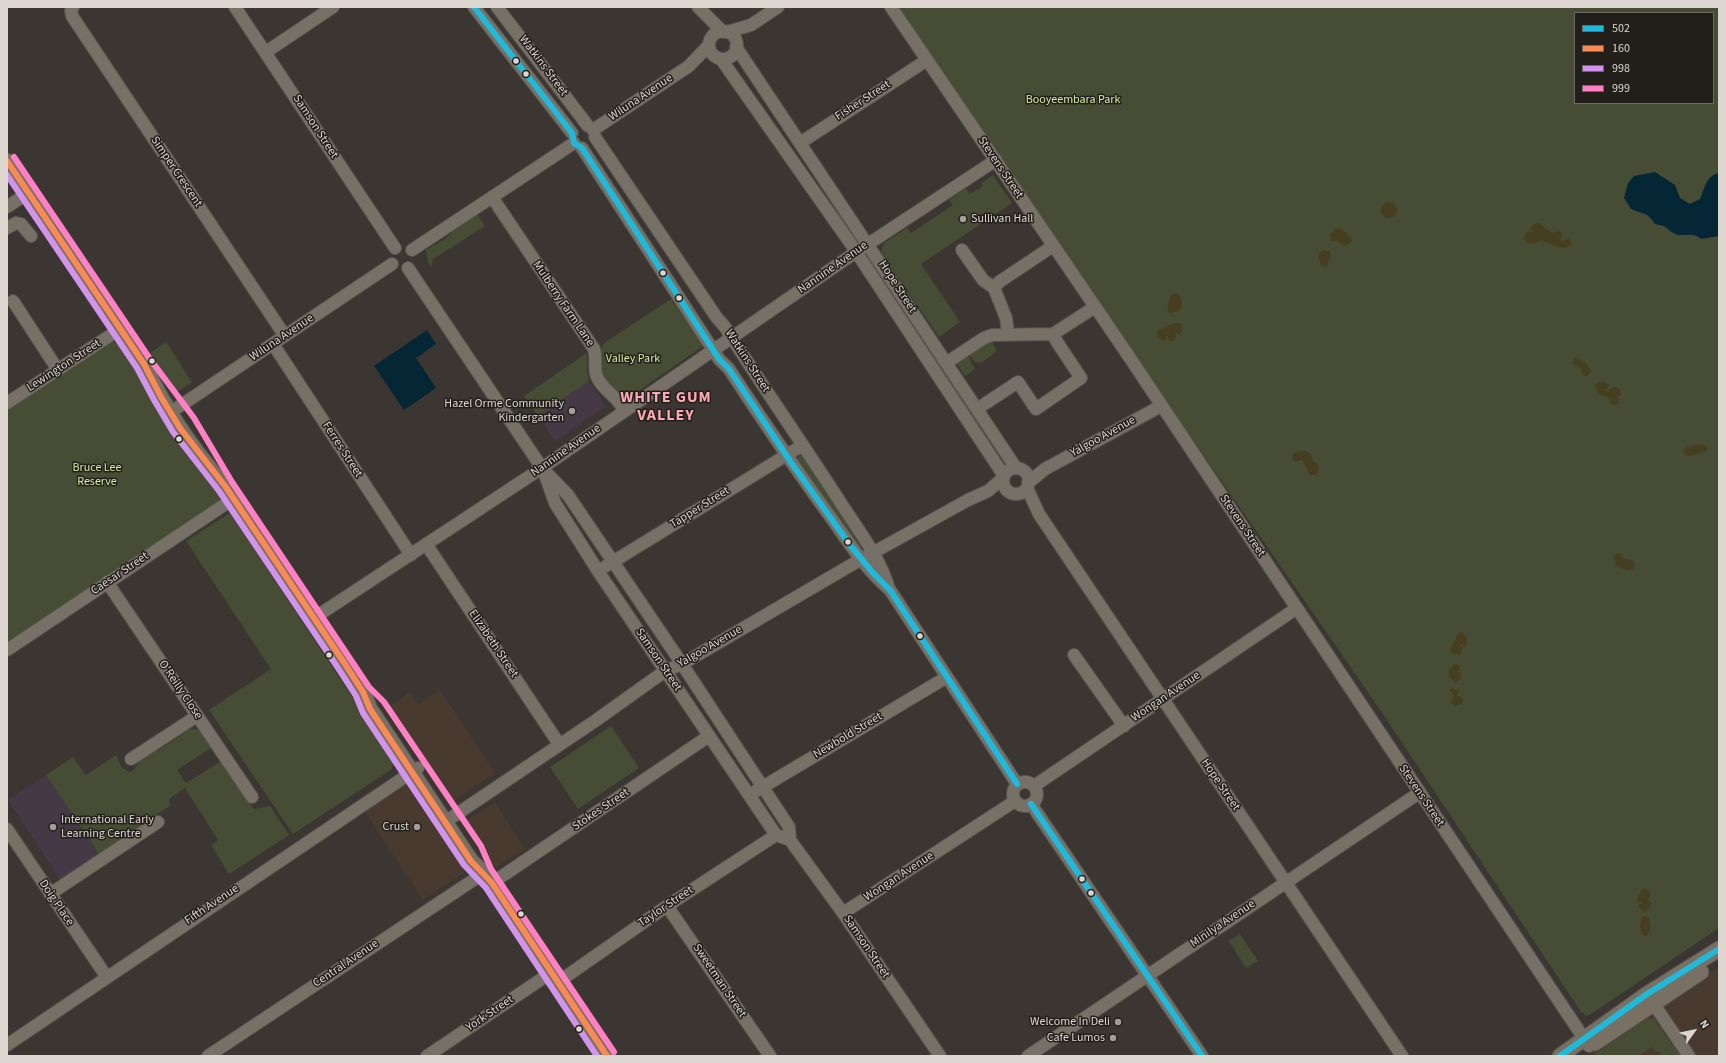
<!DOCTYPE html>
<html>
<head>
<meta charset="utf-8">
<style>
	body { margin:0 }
	#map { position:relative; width:1726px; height:1063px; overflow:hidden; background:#3b3631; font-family:"Source Sans 3",sans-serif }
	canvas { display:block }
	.frame { position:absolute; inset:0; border:8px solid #ddd6d1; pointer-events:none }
	.legend { position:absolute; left:1574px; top:12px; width:140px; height:92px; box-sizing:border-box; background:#221e1a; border:1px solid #6d6863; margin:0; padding:5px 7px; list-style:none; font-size:12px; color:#ddd6d1 }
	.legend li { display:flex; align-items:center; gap:8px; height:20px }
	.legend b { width:20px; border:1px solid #6d6863 }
	.north { position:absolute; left:1674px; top:1011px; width:40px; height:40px; -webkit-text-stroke:3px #221e1a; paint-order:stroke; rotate:57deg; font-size:11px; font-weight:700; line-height:16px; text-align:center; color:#ddd6d1 }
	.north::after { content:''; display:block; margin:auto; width:14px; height:18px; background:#ddd6d1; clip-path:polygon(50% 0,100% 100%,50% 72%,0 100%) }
</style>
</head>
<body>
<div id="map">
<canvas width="1726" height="1063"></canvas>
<div class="frame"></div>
<ul class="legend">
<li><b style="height:5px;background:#20b9da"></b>502</li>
<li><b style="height:5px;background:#f98a56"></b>160</li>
<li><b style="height:5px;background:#d193ec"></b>998</li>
<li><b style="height:5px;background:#ff80c5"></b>999</li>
</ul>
<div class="north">N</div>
</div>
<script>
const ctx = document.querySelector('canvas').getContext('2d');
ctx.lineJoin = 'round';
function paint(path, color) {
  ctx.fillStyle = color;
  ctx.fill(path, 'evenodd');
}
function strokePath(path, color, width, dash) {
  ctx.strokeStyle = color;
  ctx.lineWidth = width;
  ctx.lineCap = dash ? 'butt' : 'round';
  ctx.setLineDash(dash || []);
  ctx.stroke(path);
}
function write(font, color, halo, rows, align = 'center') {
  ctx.font = font + ' "Source Sans 3",sans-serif';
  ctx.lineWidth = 3;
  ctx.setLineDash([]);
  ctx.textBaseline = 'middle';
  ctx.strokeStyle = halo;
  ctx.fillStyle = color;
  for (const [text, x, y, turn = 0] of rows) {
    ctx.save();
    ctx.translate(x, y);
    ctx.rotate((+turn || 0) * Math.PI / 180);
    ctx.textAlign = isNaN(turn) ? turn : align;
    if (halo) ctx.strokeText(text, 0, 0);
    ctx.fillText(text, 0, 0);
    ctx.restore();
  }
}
paint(new Path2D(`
	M440,690L495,773L452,802L396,721L389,707L410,692L418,704Z
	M408,781L465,868V872L423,900L363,809Z
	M495,802L525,849L495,868L465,821Z
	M1719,967V1056H1587Z`), '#483a2f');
paint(new Path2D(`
	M589,381L606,406L555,441L538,416Z
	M46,775L99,854L60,879L8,800Z`), '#453946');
paint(new Path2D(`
	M898,7H1719V928L1597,1010L1587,1016L1581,1012L1383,714L1051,235ZM1575,13H1713V103H1575Z
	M993,175L1012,203L921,264L960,322L939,337L881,252L884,243L907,228L911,233L953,205L949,200L966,188L970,194L983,186L981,183Z
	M477,214L485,226L433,259L431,267L428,262L426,250L445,239L459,226Z
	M873,263L1007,464L1005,465L868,267Z
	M671,299L703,346L627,399C604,386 592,369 604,343Z
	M992,341L997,351L981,363L975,362L969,354L984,343Z
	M112,342L118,344L123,349L219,493V501L7,644V407L103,345Z
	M166,342L192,382L177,392L173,390L150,353Z
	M587,353V368L589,381L538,416L524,396Z
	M967,354L975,369L965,376L956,362Z
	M803,455L862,544L860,548L796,461L798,457Z
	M230,513L394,760L392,769L293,834L209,710L271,669L186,541Z
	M611,726L639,768L578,809L550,767Z
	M190,729C203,728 207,736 214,746L177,770L186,783L223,760L254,809L270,806L289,835L229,874L211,845L218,840L185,788L169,799L170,806L152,817L148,823L99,854L46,775L73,757L86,775L116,755L122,768L130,772L135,769L142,756L156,746L159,750Z
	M1240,934L1258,961L1246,968L1229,941Z
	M1648,1018L1654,1019L1680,1056L1671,1054L1663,1056L1659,1051L1656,1052L1652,1047L1638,1056H1592Z`), '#474d34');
paint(new Path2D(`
	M1381 210a8 8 0 1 1 16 0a8 8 0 1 1-16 0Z
	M1538,223L1552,233L1560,231L1562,234L1561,241L1569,239L1571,241V245C1563,252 1550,243 1541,240L1533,244L1527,243L1524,238L1525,233L1530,231L1534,234L1531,228L1534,224Z
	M1336,228C1342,227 1350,235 1352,241L1349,244L1344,246L1338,241H1331L1330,235L1331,232L1334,233L1333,231Z
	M1324,250L1329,251L1331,254L1327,267L1321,265L1318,257L1320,252Z
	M1175,293L1180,295L1182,307L1178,311L1170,313L1167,310L1170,296Z
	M1175,323H1180L1183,329L1180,335L1174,332L1177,336L1173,341H1169L1167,335L1165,341L1158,338L1157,331Z
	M1576,358L1586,363L1591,371L1588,375L1584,376L1579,367L1573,364V359Z
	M1602,381L1609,384L1608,388L1603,390H1608L1610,394L1609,390L1612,387H1616L1620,389L1621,396H1615L1619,398L1618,404L1612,405L1608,397L1598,394L1595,384Z
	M1697,444L1706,446L1707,449L1705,452L1690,456L1685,455L1683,452L1685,448Z
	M1299,451H1305L1311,454L1313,461L1317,464L1319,467L1317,475H1310L1302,460L1295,462L1292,460L1293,454Z
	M1619,553L1625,559L1634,561L1635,565L1633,569L1627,571L1616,565L1614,557L1615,554Z
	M1462,632L1467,637V643L1464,646L1461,643L1460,647L1462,646L1463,648L1460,654H1452L1450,650C1451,645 1457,641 1457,635Z
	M1454,664L1459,666L1460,670L1456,673L1460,672L1461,676L1460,680L1455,682L1450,678L1448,671Z
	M1453,688L1458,691L1457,696H1460L1463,700V703L1454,706L1451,702L1454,696L1449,690Z
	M1644,888L1647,889L1651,895L1648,899L1651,903L1648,910L1644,912L1638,906L1643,902L1638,903L1637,899L1639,894L1643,896L1640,892Z
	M1643,916H1647C1652,922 1651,933 1646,936L1642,935C1640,929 1639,921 1643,916Z`), '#453e21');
paint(new Path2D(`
	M1655,172L1675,185L1680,198L1690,204L1700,199C1705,189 1705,176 1719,173V236L1701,239C1695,233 1687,235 1680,235C1673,235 1669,229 1664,226C1661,225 1658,225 1655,224C1647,211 1641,214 1631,209L1624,198L1628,183L1634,176Z
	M427,330L436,344L416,358L436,388L404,410L374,366Z`), '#052634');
const minor = new Path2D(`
	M73,7L71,11L72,16L285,336
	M235,7L395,248
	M474,7L572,133
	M497,7L588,126
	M698,7L723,32
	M891,7L1130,358L1589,1046
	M709 45a14 14 0 1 1 28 0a14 14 0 1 1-28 0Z
	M727,32L751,25L778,7
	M736,47L1016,468
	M266,52L333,7
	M721,59L851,244L1004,476
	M593,130L689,66L709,45
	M595,137L717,318L725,327C761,384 800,440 837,497C855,526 880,556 889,589
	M800,143L927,60
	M582,148L719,359L729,369C761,418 794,467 829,515C848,541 865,569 890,590L1017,784
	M492,197L594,349C597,358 593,368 597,377C603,391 618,396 624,411
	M7,207L28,193
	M7,228L16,223L21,224L31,236
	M412,250L574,143
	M962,250L983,280L994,288
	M408,268L542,468L568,495L682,664L789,827L790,840L843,913L940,1056
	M13,301L58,370
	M1008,333L1006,318L994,288L999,282L1053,246
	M273,344L411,555
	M946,363L984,338L992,335L1053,334L1095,307
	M7,403L120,329
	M977,409L1018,382L1036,409L1081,378L1057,342L1053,334
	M171,412L392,264
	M1003 481a13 13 0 1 1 26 0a13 13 0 1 1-26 0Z
	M544,472L555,503L598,571L776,835L790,840
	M1028,483L1045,469L1161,406
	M1027,488L1039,514L1402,1056
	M426,544L559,744
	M606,566L803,445
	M107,582L252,797
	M314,618L542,468L856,252L996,160
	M7,650L233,499
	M1074,655L1124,726
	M131,759L197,716
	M1013 794a12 12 0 1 1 24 0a12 12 0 1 1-24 0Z
	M1034,786L1297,608
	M756,791L947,677
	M1031,804L1202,1056
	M445,822L595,721L665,671L682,664L858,561L968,500L988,491L1003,478
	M7,829L106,976
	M492,883L709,736
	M50,894L158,822
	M667,906L770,1056
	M843,913L1015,801
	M558,982L667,906L776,835
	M1649,997L1689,1056
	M7,1045L418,768
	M208,1056L484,873
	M427,1056L552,972
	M1028,1056L1419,793`);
const major = new Path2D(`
	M7,161L150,371
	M144,364C164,408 193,450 225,486L345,664L363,692L370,709L471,861L484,873L492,883L607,1056
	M1595,1043L1701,972
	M1560,1056L1647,994L1719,949`);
strokePath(minor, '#57534f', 14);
strokePath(major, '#57534f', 17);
strokePath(minor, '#777066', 12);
strokePath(major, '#787063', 15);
strokePath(new Path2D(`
	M474,7L572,133L574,143L582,148L719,359L729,369L790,461L850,545L873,573L890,590L1017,784
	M1031,804L1202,1056
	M1560,1056L1647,994L1719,949`), '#20b9da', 6);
strokePath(new Path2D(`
	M7,161L144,364L161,397L180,428L225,486L345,664L363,692L370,709L471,861L492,883L607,1056`), '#f98a56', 6);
strokePath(new Path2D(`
	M7,175L137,368L154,400L173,432L219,491L338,668L356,696L363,713L464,865L486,888L597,1056`), '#d193ec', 6);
strokePath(new Path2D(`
	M14,157L150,359L194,418L232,482L369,687L384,702L481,846L491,869L614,1052`), '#ff80c5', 6);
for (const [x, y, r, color] of [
	[516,61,3.5,"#ddd6d1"],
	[526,74,3.5,"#ddd6d1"],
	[963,219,4,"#a49e99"],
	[663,273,3.5,"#ddd6d1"],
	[679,298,3.5,"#ddd6d1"],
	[152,361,3.5,"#ddd6d1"],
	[572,411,4,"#a49e99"],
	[179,439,3.5,"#ddd6d1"],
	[848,542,3.5,"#ddd6d1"],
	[920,636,3.5,"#ddd6d1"],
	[329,655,3.5,"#ddd6d1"],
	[53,827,4,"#a49e99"],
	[417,827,4,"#a49e99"],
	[1082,879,3.5,"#ddd6d1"],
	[1091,893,3.5,"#ddd6d1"],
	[521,914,3.5,"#ddd6d1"],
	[1118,1022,4,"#a49e99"],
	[579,1029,3.5,"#ddd6d1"],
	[1113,1038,4,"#a49e99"]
]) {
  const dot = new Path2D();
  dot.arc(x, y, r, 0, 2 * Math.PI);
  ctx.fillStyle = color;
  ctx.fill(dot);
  strokePath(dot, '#221e1a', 1.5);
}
write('12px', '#ddd6d1', '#221e1a', [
	["Watkins Street",543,66,53],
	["Wiluna Avenue",641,98,-34],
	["Fisher Street",863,101,-33],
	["Samson Street",315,127,57],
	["Stevens Street",1000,168,56],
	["Simper Crescent",176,172,56],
	["Nannine Avenue",833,268,-35],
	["Hope Street",897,287,57],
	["Mulberry Farm Lane",563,304,56],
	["Wiluna Avenue",282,338,-34],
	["Watkins Street",747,361,57],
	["Lewington Street",64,366,-33],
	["Yalgoo Avenue",1103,437,-29],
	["Ferres Street",342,450,57],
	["Nannine Avenue",566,451,-35],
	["Tapper Street",700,508,-32],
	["Stevens Street",1242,526,56],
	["Caesar Street",120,574,-34],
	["Elizabeth Street",493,644,56],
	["Yalgoo Avenue",710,647,-30],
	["Samson Street",658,660,56],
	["O'Reilly Close",180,690,56],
	["Wongan Avenue",1166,697,-34],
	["Newbold Street",848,736,-31],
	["Hope Street",1220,785,56],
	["Stevens Street",1421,796,56],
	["Stokes Street",601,810,-34],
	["Wongan Avenue",899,877,-33],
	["Doig Place",56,903,56],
	["Fifth Avenue",212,905,-34],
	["Taylor Street",666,907,-34],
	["Minilya Avenue",1223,924,-34],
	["Samson Street",866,947,56],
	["Central Avenue",346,964,-34],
	["Sweetman Street",719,981,56],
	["York Street",490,1014,-34]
]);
write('12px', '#d5e9a2', '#221e1a', [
	["Booyeembara Park",1073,100],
	["Valley Park",633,359],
	["Bruce Lee",97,468],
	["Reserve",97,482]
]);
write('12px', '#ddd6d1', '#221e1a', [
	["Sullivan Hall",971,219,"left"],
	["Hazel Orme Community",564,404],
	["Kindergarten",564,418],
	["International Early",61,820,"left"],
	["Learning Centre",61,834,"left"],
	["Crust",409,827],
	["Welcome In Deli",1110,1022],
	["Cafe Lumos",1105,1038]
], 'right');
ctx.letterSpacing = '1px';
write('bold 16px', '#fca8b4', '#221e1a', [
	["WHITE GUM",666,398],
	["VALLEY",666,416]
]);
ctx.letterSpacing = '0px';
</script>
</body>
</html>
